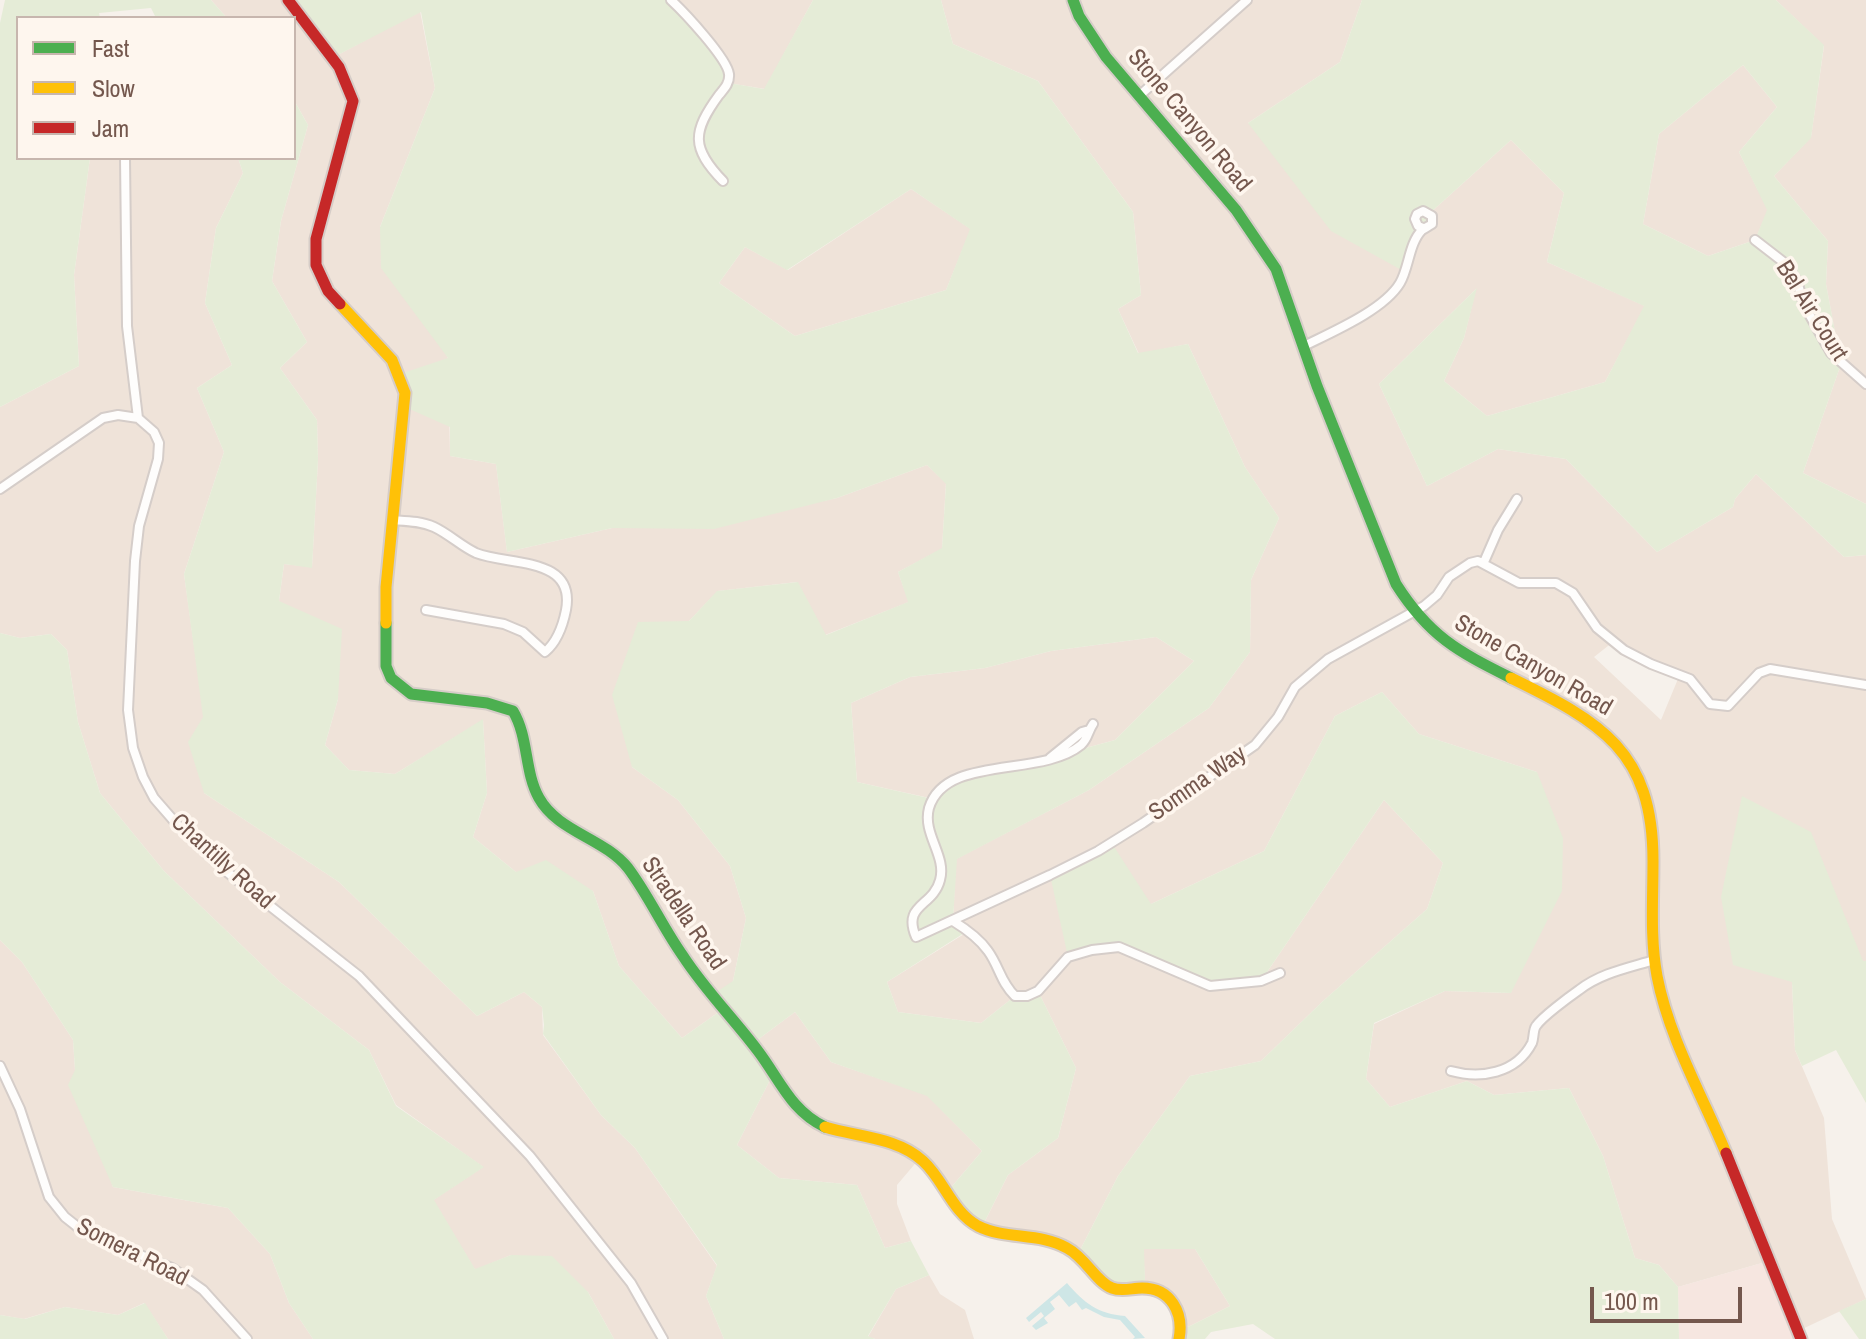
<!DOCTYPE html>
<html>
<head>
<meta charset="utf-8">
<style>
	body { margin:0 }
	#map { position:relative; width:1866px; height:1339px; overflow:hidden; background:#f6f1eb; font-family:"Archivo Narrow",sans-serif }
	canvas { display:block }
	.legend { position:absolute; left:16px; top:16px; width:280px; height:144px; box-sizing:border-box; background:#fef6ee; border:2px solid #c7b6ae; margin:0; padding:10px 14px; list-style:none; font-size:24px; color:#74574d }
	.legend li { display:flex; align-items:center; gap:16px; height:40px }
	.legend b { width:40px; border:2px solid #c7b6ae }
	.scale { position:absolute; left:1590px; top:1287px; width:152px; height:36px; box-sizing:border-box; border:4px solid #74574d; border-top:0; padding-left:10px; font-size:24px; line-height:28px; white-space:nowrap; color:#74574d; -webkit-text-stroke:6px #fef6ee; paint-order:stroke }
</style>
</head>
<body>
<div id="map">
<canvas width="1866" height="1339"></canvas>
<ul class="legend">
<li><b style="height:10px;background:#4caf50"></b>Fast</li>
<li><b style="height:10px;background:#ffc107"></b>Slow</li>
<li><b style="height:10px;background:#c62828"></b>Jam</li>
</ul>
<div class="scale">100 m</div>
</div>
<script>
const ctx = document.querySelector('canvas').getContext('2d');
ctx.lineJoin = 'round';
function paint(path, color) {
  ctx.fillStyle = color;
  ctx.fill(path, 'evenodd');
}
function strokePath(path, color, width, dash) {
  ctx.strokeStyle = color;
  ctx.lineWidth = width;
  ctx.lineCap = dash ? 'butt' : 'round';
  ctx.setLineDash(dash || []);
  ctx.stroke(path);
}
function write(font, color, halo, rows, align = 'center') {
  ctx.font = font + ' "Archivo Narrow",sans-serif';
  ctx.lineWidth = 7;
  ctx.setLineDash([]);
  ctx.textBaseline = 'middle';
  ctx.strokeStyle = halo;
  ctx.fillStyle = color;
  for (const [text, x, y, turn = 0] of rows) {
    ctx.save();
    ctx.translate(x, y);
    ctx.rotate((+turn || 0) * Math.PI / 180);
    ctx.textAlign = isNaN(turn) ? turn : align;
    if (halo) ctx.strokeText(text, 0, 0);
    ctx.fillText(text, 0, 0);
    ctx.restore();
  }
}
paint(new Path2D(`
	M211,0H288L332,58L420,11L435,88L380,227L448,358L450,456L496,464L507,552L612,528H658L776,511L837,498L927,465L946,483L942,549L898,572L909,602L825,635L797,582L718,591L689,621L632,767L678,800L730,866L746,918L733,981L723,1009L682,1038L619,966L593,891L516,872L473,837L487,793L483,720L395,774L349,770L325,745L338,699L279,601L284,564L312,567L318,460L317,420L280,368L307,342L272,281L281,221L308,125L294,100V18H227Z
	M671,0H813L765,89L728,83Z
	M941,0H1362L1340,62L1248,123L1430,213L1511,140L1564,193L1547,262L1645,306L1605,382L1487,416L1444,381L1464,338L1476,289L1379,384L1427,486L1498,449L1566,459L1657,552L1733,507L1735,499L1756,474L1844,557L1866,555V961L1792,982L1795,1050L1824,1118L1832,1219L1866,1299L1798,1331L1769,1261L1678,1287L1659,1265L1635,1258L1603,1156L1569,1088L1494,1095L1467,1081L1390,1107L1366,1079L1374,1024L1445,991L1511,993L1537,772L1419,734L1382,692L1335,716L1264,851L1151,904L1119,947L1261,981L1384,800L1443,863L1427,909L1323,1001L1261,1061L1190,1076L1118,1176L1078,1254L1063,1245L982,1227L1008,1175L1058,1138L1076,1068L1038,991L1015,996L981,1023L898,1012L887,982L969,931L953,921L956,859L1089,790L1209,708L1250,652L1251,580L1279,518L1245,467L1188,344L1139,354L1118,309L1141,295L1133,212L1038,81L953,44ZM1613,642L1680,674L1661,720L1594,657Z
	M1776,0H1866V504L1803,473L1841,364L1826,284L1828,241L1774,176L1811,137L1824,46Z
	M1743,65L1777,107L1739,152L1768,210L1755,240L1708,256L1643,224L1659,134Z
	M90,158H238L243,173L216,228L205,303L232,365L197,388L224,452L184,574L204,717V793L339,882L477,1016L524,992L542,1007L543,1035L601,1115L635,1148L717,1266L706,1296L724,1339H614L588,1292L511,1255L475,1270L433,1200L483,1167L396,1105L369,1050L280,982L164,871L100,793L78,722L67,650L51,634L20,638L0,633V407L79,366L74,275Z
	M911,189L971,229L946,290L795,336L719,283L745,247L788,270Z
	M1156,637L1194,661L1115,740L1049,758L934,799L857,782L851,703L910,677L985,668L1051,651Z
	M0,940L22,962L73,1040L75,1070L113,1187L228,1208L270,1254L289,1303L313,1339H168L144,1303L118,1315L65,1307L24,1319L0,1315Z
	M795,1012L831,1062L927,1095L982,1151L948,1191L919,1159L897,1185V1204L911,1241L885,1248L857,1185L779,1178L737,1145L773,1074L752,1044Z
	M1143,1249H1195L1230,1306L1188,1327L1180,1302L1171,1292L1161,1285L1145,1281Z
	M929,1275L940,1294L965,1310L974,1339H875L868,1337L896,1289Z`), '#efe3d9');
paint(new Path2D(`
	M1769,1261L1801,1339H1679L1678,1287Z`), '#f6e6e0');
paint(new Path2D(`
	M5,0H211L227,18H156L151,8L99,13L100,18H18V158H90L74,275L79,366L0,407V23Z
	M288,0H671L722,59L729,83L764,89L813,0H941L953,44L1038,81L1133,212L1141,295L1118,309L1138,353L1188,344L1245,467L1279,518L1251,580L1250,652L1209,708L1089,790L957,859L953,920L969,930L887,982L898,1012L981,1023L1015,996L1038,991L1076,1068L1058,1138L1008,1175L982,1227L948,1191L982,1151L927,1096L831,1062L795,1012L752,1044L773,1074L737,1145L779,1178L857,1185L885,1248L911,1241L929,1275L896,1289L868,1336L875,1339H724L706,1296L717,1265L635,1148L601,1115L543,1034L544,1025L542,1007L524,992L477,1016L339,882L204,793L188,742L203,717L184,574L224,452L197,388L232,365L205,303L216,228L243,173L238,158H294V100L308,125L281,221L272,281L307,342L280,368L317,420L318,460L312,568L284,564L279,601L342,629L338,699L325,745L349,770L395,774L483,719L487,793L473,837L516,872L546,860L593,891L619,966L682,1038L723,1009L712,995L733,981L746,918L730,866L678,800L632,767L612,695L638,622L689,621L717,591L798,582L826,635L908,602L898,572L942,548L946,484L927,465L837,498L714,529L612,528L507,552L496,464L450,456V427L405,407L400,374L448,358L381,268L380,227L435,88L421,12L332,58ZM911,189L970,229L946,290L795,336L719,283L745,247L787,270ZM1156,637L1194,661L1115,740L1049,758L949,781L933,799L857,782L851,703L910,677L985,668L1051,651Z
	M1362,0H1776L1824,45L1811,138L1774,176L1828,241L1826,284L1841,364L1803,473L1866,504V555L1844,557L1756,474L1735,499L1733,507L1657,552L1566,459L1498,449L1427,486L1379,384L1477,288L1464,338L1444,381L1487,416L1605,382L1644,306L1547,262L1564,193L1511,140L1430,213L1432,217L1423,229L1405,272L1331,231L1248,123L1340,62ZM1743,65L1777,107L1739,152L1767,210L1755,240L1708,256L1643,224L1659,134Z
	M0,633L20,638L51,634L67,650L78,722L100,793L164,871L280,982L369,1050L396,1106L484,1167L434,1200L475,1269L511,1255L552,1256L588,1292L614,1339H313L289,1303L270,1254L228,1208L113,1187L68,1085L75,1070L73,1040L22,962L0,940Z
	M1382,692L1419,734L1537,772L1563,838L1562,891L1511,993L1445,991L1374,1023L1366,1079L1390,1107L1467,1081L1494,1095L1569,1088L1603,1156L1635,1258L1659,1265L1678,1287L1679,1339H1275L1253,1324L1211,1332L1205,1339H1185L1188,1327L1230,1306L1195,1249H1144L1145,1281L1110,1288L1078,1254L1118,1176L1190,1076L1261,1061L1323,1001L1427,909L1443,863L1384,800L1261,981L1210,986L1119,947L1068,957L1050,875L1111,842L1151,904L1264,851L1335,716Z
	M1742,796L1811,832L1863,961H1866V1103L1836,1050L1802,1066L1795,1050L1792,982L1733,965L1721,897Z
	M1866,1299V1339H1859L1839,1311Z
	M145,1303L168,1339H0V1315L25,1319L65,1307L118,1315Z`), '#e5ecd7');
paint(new Path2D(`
	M1067,1283C1084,1303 1098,1314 1125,1316L1145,1338L1133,1339L1135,1337L1120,1320L1104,1317L1086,1308L1082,1310L1076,1302L1069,1307L1059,1295L1050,1302L1055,1309L1044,1318L1048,1323L1036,1330L1032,1326L1044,1316L1041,1312L1029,1322L1026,1318Z`), '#cee6e6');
const street = new Path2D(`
	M671,0C684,12 727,58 729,74C730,83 724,89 719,95C692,132 691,148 723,181
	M1139,96L1247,0
	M125,158L127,326L138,418L154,432L159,443L158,459L139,526L135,561L128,710L133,748L143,777L154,798L181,829L227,872L359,976L530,1156L631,1283L663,1339
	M1755,240L1786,264L1797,281L1804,305L1831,353L1866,384
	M1304,346C1332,332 1384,310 1400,283C1409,268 1409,243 1422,230C1425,228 1429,226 1432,224V216L1423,211L1417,214L1415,219L1418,226L1423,228
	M0,489L103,418L118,415L138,418
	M392,520C406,521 421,521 434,527C449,534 461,546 476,553C509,566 576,556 566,610C563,625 557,642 545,652L523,632L504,624L426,610
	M1484,562L1498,530L1517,499
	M1093,724C1088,731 1088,739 1081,745C1041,778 945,754 929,808C922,834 947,856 940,880C933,907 902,904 916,937L1050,875L1098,851L1143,823L1255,745L1278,717L1295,687L1328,659L1424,606L1437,595L1449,577L1470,563L1478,561L1519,583H1556L1573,593L1597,628L1624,650L1651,664L1690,679L1710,704L1728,706L1759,673L1770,669L1866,685
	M1050,758L1082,732L1089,730
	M953,921C966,929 979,938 988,951C999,966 1001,983 1015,996H1027L1038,991L1068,957L1092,950L1119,947L1210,986L1261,981L1280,973
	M0,1066L20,1109L49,1197L65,1217L84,1232L172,1268L203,1290L247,1339
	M1451,1071C1480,1079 1516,1074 1532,1043C1534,1038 1533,1030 1536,1026C1542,1017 1569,997 1579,990C1601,973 1628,968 1654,960`);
const fast = new Path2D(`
	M1073,0L1079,16L1106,57L1236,210L1276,269L1317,386L1396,584C1429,636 1457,651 1511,678
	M386,623V666L391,678L411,694L487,703L513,711C529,738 524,771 539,798C558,832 604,838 628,868C649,896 663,928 683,956C705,990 734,1019 758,1051C780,1080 791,1111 825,1127`);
const slow = new Path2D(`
	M340,304L392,360L405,393L386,587V623
	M1511,678C1601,722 1653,751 1653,861C1653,900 1650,938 1657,976C1669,1038 1702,1095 1726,1153
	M825,1127C857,1137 897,1137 923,1161C944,1180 952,1212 978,1226C1006,1240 1039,1232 1067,1248C1086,1258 1096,1282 1112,1288C1122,1292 1132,1288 1142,1288C1171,1288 1184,1313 1179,1339`);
const jam = new Path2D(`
	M288,0L339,67L353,101L316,239V265L328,291L340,304
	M1726,1153L1801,1339`);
strokePath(street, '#d5cdc9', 12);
strokePath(fast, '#d6cdc8', 15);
strokePath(slow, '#d6cdc8', 15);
strokePath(jam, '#d6cdc8', 15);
strokePath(street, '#fefdfc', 8);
strokePath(fast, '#4caf50', 11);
strokePath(slow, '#ffc107', 11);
strokePath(jam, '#c62828', 11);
write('24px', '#74574d', '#fef6ee', [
	["Stone Canyon Road",1189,121,50],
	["Bel Air Court",1811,311,58],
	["Stone Canyon Road",1533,666,30],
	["Somma Way",1198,784,-35],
	["Chantilly Road",222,862,42],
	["Stradella Road",683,914,56],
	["Somera Road",132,1253,27]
]);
</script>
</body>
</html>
